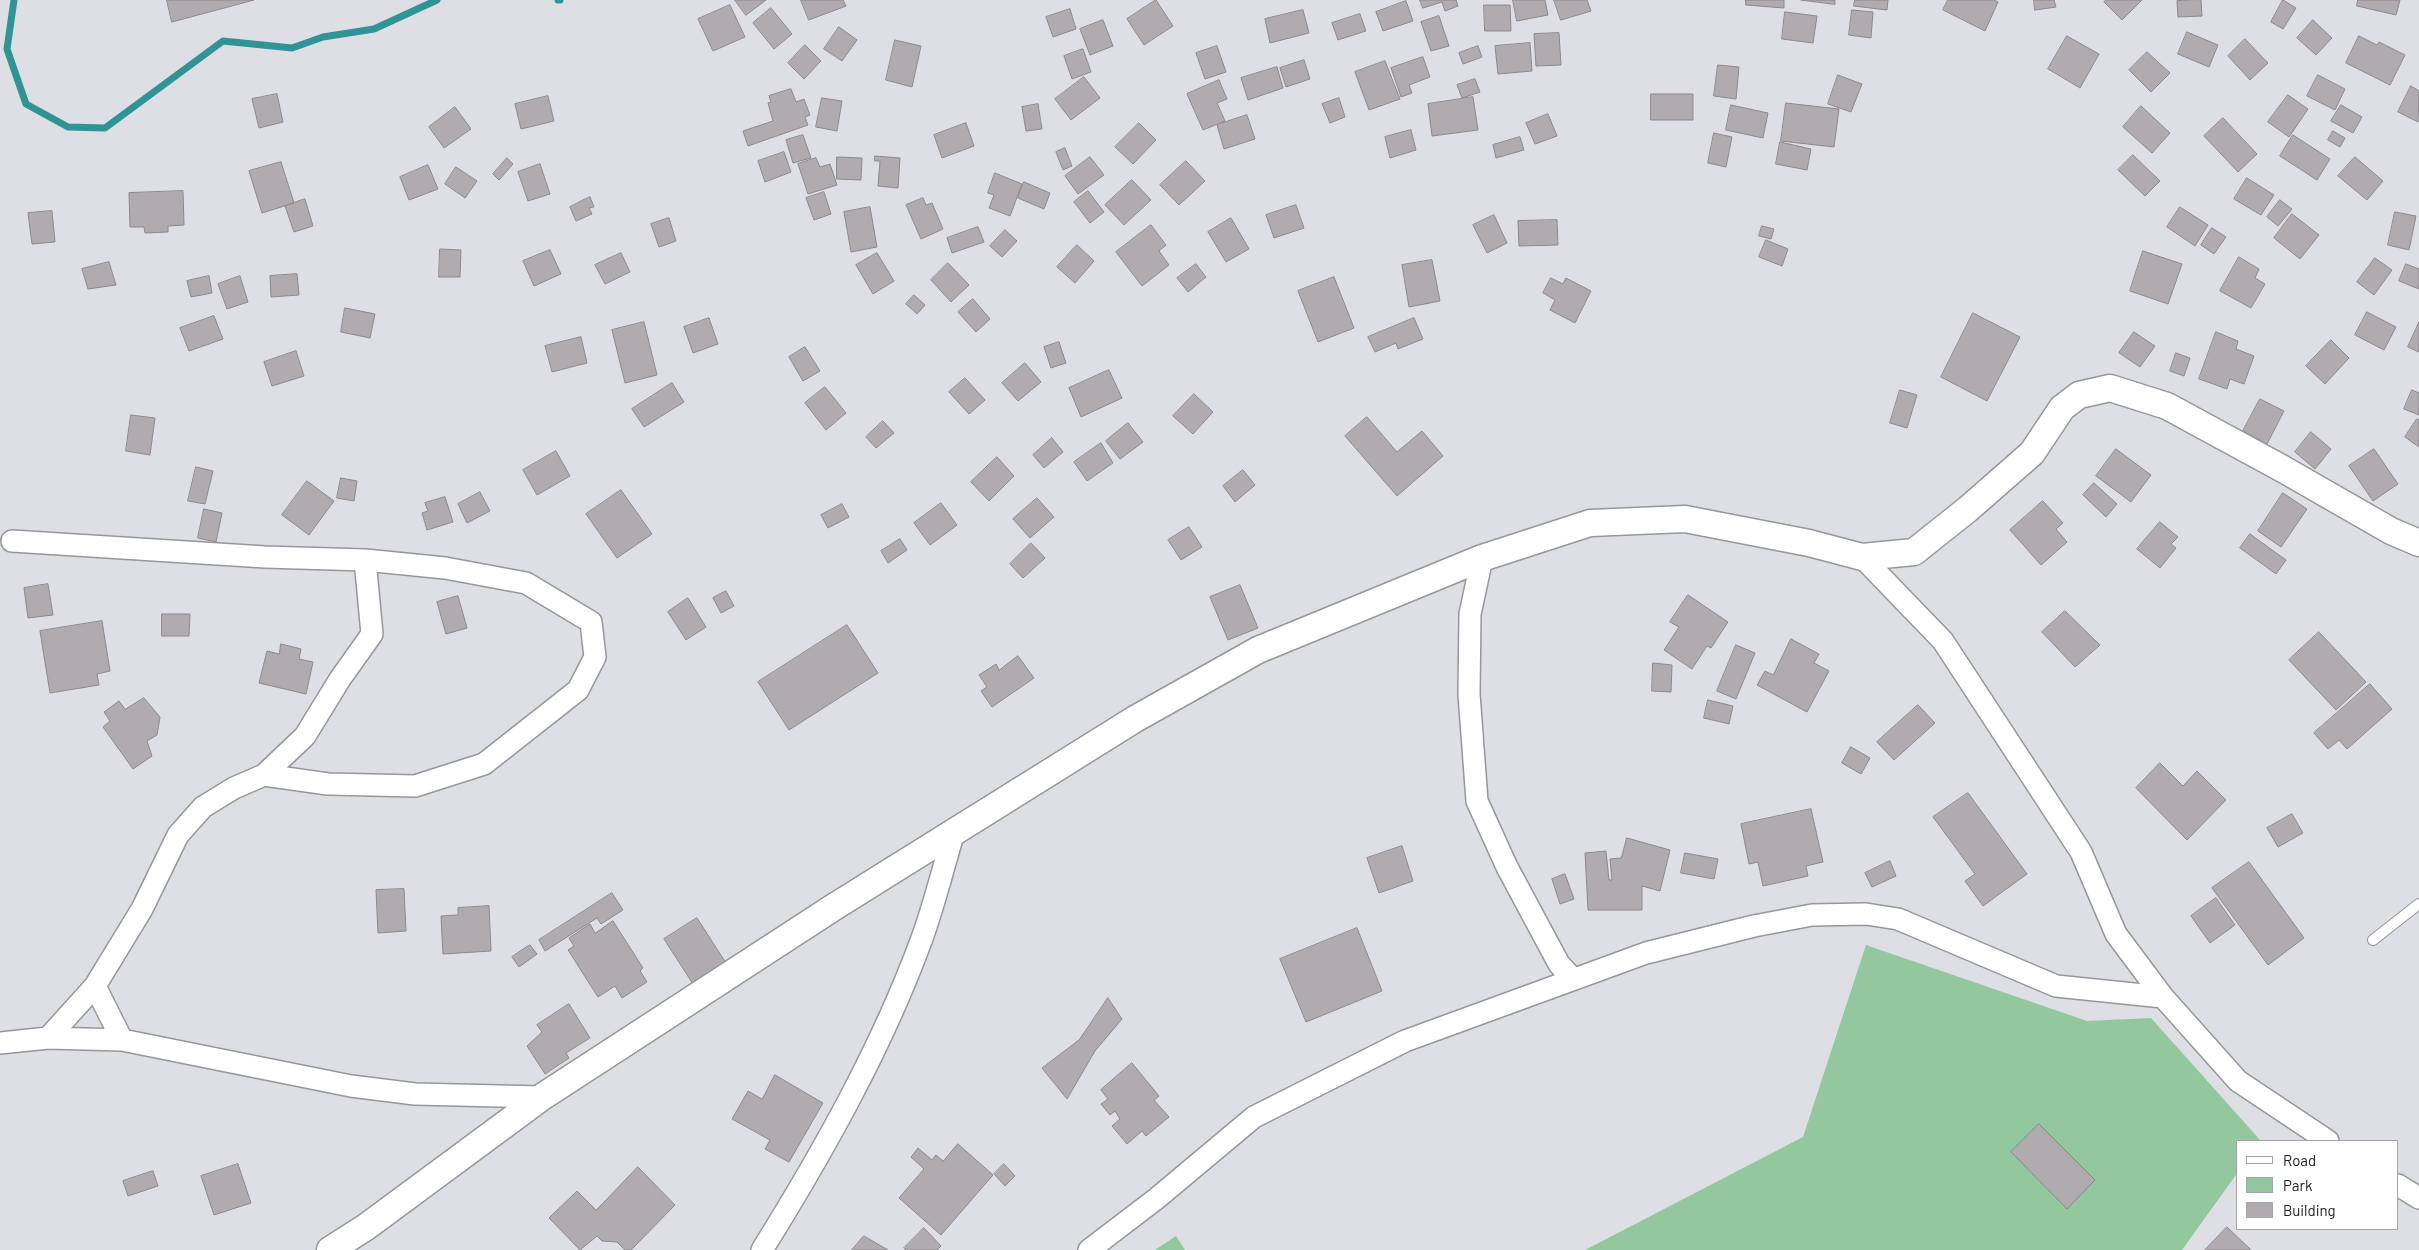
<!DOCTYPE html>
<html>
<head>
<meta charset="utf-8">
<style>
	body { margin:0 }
	#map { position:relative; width:2419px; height:1250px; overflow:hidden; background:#dddfe4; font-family:Barlow,sans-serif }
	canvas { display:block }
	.legend { position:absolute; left:2236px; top:1140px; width:162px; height:90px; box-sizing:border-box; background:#fff; border:1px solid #a6a6a7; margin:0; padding:6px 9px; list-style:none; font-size:15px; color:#212123 }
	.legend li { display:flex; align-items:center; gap:10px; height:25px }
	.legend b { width:25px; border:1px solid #a6a6a7 }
</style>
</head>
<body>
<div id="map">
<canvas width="2419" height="1250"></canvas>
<ul class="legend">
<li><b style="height:6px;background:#fff"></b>Road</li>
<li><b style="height:14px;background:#93c79d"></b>Park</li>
<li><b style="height:14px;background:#b0abaf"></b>Building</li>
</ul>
</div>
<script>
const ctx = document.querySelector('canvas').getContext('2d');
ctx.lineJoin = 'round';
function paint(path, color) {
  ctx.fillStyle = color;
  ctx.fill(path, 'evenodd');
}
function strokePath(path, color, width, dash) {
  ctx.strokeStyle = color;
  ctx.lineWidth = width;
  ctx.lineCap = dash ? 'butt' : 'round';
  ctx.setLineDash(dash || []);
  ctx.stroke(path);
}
paint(new Path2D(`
	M1866,945L2087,1021L2151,1018L2260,1140L2238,1141V1172L2182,1250H1585L1803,1137Z
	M1176,1236L1185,1250H1155Z`), '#93c79d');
strokePath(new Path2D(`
	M14,0L7,49L26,104L68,127L105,128L223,41L292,48L323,37L374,29L437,0
	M558,0H560`), '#309396', 7);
const building = new Path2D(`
	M167,0H254L172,22Z
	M735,0H766L746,15Z
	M801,0H843L846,6L809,20Z
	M1156,0L1173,26L1144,45L1127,19Z
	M1420,0H1456L1458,6L1445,11L1442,2L1423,8Z
	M1513,0H1545L1548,15L1517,21Z
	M1554,0H1587L1591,11L1561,20Z
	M1746,0H1784V8L1746,5Z
	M1801,0H1835V4Z
	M1855,0H1888L1887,10L1854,6Z
	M1948,0H1994L1998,2L1985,31L1943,10Z
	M2034,0H2054L2056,7L2035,10Z
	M2107,0H2142L2122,20L2104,2Z
	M2201,0L2202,16L2178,17L2177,1Z
	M2283,0L2296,8L2283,29L2271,22Z
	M2358,0H2400L2396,15L2357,6Z
	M1406,1L1413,21L1383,31L1376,12Z
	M730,5L745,37L713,51L698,19Z
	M1484,5H1510L1511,31H1485Z
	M771,8L792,34L774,49L753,23Z
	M1070,9L1076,29L1053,37L1046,17Z
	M1303,10L1309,33L1270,43L1265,19Z
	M1852,10L1873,12L1871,38L1849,35Z
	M1785,12L1817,16L1813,43L1782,39Z
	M1360,14L1366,31L1338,40L1332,23Z
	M1439,16L1449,46L1431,51L1421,22Z
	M1103,20L1113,46L1090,55L1080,29Z
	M2313,20L2332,38L2316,55L2297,38Z
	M839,27L857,40L842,61L824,49Z
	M2187,32L2218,45L2209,67L2178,54Z
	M1559,33L1561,65L1536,66L1534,34Z
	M2067,36L2099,54L2080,88L2048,69Z
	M2359,36L2377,45L2379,42L2405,55L2390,85L2346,63Z
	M2245,39L2268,63L2250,80L2228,56Z
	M895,40L921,46L912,87L886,80Z
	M1530,43L1532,71L1498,74L1495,46Z
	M805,45L821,61L804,79L788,63Z
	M1217,46L1226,72L1205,79L1196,53Z
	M1478,46L1482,57L1463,64L1459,53Z
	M1083,49L1091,72L1072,79L1064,56Z
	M2147,52L2170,73L2151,92L2129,70Z
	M1423,57L1430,77L1409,85L1412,93L1401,97L1391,68Z
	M1304,60L1310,79L1286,87L1280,68Z
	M1385,61L1400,99L1369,110L1355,72Z
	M1718,65L1739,67L1736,99L1714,96Z
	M1277,67L1283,88L1248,100L1241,78Z
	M1838,75L1862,84L1851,112L1828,104Z
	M2318,75L2345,89L2335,110L2307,96Z
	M1084,77L1100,98L1071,120L1055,99Z
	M1475,79L1480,92L1462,98L1457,85Z
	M1219,80L1227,99L1217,103L1225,121L1203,130L1187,94Z
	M2411,86L2419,91L2418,122L2398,112Z
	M791,89L796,102L804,99L810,115L805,117L808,125L748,146L743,131L773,121L768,103L771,102L769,96Z
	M277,94L283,122L259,128L252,99Z
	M1651,94H1693V120H1651Z
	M2288,95L2308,109L2289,137L2268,122Z
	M548,96L554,121L521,129L515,104Z
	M1473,97L1478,130L1432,136L1428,104Z
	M822,98L842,101L837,131L816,127Z
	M1339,98L1345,117L1330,123L1322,104Z
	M1786,103L1839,109L1834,147L1781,141Z
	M1038,104L1042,129L1026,131L1022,107Z
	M1731,105L1768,113L1763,138L1726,130Z
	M2341,105L2362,117L2353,133L2331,121Z
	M2141,106L2170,133L2152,153L2123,127Z
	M455,107L471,129L444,148L429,127Z
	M1548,114L1557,136L1535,144L1526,123Z
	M1247,115L1255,139L1224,149L1217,125Z
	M2223,118L2257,154L2238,172L2204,136Z
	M966,123L974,146L942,158L934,135Z
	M1139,123L1156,140L1133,164L1115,147Z
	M1411,130L1416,150L1390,158L1385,137Z
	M2333,131L2345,138L2340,147L2328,140Z
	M1714,133L1732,137L1726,167L1708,163Z
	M803,135L811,158L793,163L786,140Z
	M2293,135L2330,159L2317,180L2280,156Z
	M1520,137L1524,150L1496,158L1493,145Z
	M1780,142L1811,149L1807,170L1776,164Z
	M1065,148L1072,166L1063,170L1056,152Z
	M784,152L791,172L765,182L758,161Z
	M2133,155L2160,181L2145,196L2118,170Z
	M875,156L900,158L898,188L878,186L880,161H875Z
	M837,157L862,158L861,180L837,179Z
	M1090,157L1104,175L1078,194L1065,176Z
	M2355,157L2383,181L2367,200L2338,176Z
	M507,158L513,164L499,180L493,174Z
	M816,158L820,167L830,164L837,185L808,194L798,164Z
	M1186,161L1205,181L1179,205L1160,185Z
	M281,162L294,203L262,213L249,171Z
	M540,164L550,194L528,201L518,172Z
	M428,165L438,189L409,200L400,177Z
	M456,167L477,181L465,198L445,184Z
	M995,173L1022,184L1010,216L989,208L994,195L988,193Z
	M2247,178L2274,195L2261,215L2234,199Z
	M1132,180L1151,200L1124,225L1105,205Z
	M1024,182L1050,193L1044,209L1018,198Z
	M183,191L184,225L168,226V232L145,233L144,227H130L129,193Z
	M1088,191L1104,212L1090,223L1074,202Z
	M824,192L831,214L814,220L806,198Z
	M590,197L594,207L589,208L592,214L576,221L570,207Z
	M923,198L926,205L932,203L943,229L921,239L906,205Z
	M305,199L313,226L294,232L285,206Z
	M2280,200L2292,209L2278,226L2267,217Z
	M1296,205L1304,228L1274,238L1266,215Z
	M870,207L877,247L851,252L844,212Z
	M2180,207L2208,225L2195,246L2167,227Z
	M52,211L55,242L32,244L28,213Z
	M2395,212L2416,216L2409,250L2388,245Z
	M2292,214L2319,235L2300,259L2274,238Z
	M1494,215L1507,243L1487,253L1473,225Z
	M669,218L676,241L659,247L651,224Z
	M1231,218L1249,249L1226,262L1208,232Z
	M1557,220L1558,245L1519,246L1518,221Z
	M1151,225L1166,245L1159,251L1169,265L1142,286L1116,252Z
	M1762,226L1774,229L1771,239L1759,236Z
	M978,227L984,242L952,253L947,238Z
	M2212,228L2226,237L2214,254L2201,245Z
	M1005,230L1017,241L1002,257L990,246Z
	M1766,240L1788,249L1782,266L1759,257Z
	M1077,245L1094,261L1075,283L1057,267Z
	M440,249L461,250L460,277H439Z
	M550,250L561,274L534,286L523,261Z
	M2143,251L2182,264L2168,304L2130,291Z
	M621,253L630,272L605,284L595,265Z
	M877,253L894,281L873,294L856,265Z
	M2239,257L2259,269L2255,278L2265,284L2251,308L2220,291Z
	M2375,258L2392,270L2374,295L2357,282Z
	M1432,260L1440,301L1409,307L1402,265Z
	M109,262L116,285L88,289L82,269Z
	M948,263L969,285L951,302L931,280Z
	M1196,264L1206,277L1188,292L1177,278Z
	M2406,264L2419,269V289L2399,281Z
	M297,274L299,295L271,297L270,276Z
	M209,276L212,293L191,297L187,281Z
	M240,276L248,302L227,309L218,284Z
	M1334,277L1354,328L1318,342L1298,291Z
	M1551,278L1563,284L1566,278L1591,291L1575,323L1550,310L1555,300L1543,293Z
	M914,295L925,305L917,314L906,304Z
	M973,299L990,319L976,332L958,312Z
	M345,308L375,314L370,338L341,332Z
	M2367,312L2396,327L2384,350L2355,335Z
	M1973,313L2020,337L1987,401L1941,377Z
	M214,316L223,339L189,351L180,328Z
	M709,318L718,344L693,353L684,327Z
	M1414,318L1423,339L1398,349L1396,343L1375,352L1368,337Z
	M644,322L657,375L625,383L612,330Z
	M2419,322V352L2408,347Z
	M2134,332L2155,346L2140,367L2119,353Z
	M2216,332L2238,341L2236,349L2254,356L2244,384L2230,379L2227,389L2199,379Z
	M581,337L587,363L552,372L545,346Z
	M2331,340L2349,358L2325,384L2306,366Z
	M1059,342L1066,363L1051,368L1044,347Z
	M805,347L820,371L803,381L789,357Z
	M296,351L304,376L272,386L264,362Z
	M2176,353L2190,358L2184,376L2170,371Z
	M1025,363L1041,382L1018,401L1002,383Z
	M1109,370L1122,398L1081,417L1069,388Z
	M965,378L985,400L969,414L949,392Z
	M672,383L684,402L644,427L632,409Z
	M825,387L846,413L826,430L805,403Z
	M1900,390L1917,395L1907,428L1890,423Z
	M2412,390L2419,393V415L2404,409Z
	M1194,394L1213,412L1193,434L1173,416Z
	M2260,399L2284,411L2267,444L2243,431Z
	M131,415L155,418L150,455L126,451Z
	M1367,417L1397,452L1422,431L1443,456L1397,496L1345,436Z
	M2417,419L2419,420V447L2405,437Z
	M883,421L894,433L876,448L866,437Z
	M1128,423L1143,442L1120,459L1106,441Z
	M2311,432L2331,449L2315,469L2295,452Z
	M1052,438L1063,452L1044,468L1033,455Z
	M1101,443L1113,463L1087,481L1074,462Z
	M2116,449L2151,475L2131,502L2096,476Z
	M2374,449L2398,484L2373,501L2349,466Z
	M556,451L570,476L537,495L523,470Z
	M997,457L1014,476L989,501L971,482Z
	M196,467L213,471L205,504L188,501Z
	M1243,470L1255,485L1235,502L1223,486Z
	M341,478L357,481L354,501L337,498Z
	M307,481L334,501L309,535L282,515Z
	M2094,483L2117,504L2106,517L2083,495Z
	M621,490L652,534L617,558L586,514Z
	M480,492L490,511L467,523L458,504Z
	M2283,493L2307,509L2281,547L2258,531Z
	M445,497L453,522L427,530L422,513L428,511L425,503Z
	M1037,498L1054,517L1030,538L1013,519Z
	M2043,501L2063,523L2056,529L2067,542L2041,565L2010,530Z
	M941,503L957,525L930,545L914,523Z
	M842,504L849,517L828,528L821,515Z
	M204,509L222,513L216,542L198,538Z
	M2160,522L2178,537L2171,544L2176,548L2160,568L2137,549Z
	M1189,527L1202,547L1181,560L1168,540Z
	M2250,534L2286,560L2276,574L2240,548Z
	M900,539L907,550L888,563L881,551Z
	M1031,543L1045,558L1023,578L1010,564Z
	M48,584L53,615L28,618L24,588Z
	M1240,585L1258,628L1228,640L1210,597Z
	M726,591L734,606L721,613L713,598Z
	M1688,595L1728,622L1711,648L1707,646L1692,669L1664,650L1679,627L1670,622Z
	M458,596L467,628L446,634L437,602Z
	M688,598L706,627L686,640L668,612Z
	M2065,611L2100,645L2075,667L2042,632Z
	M162,614H190L189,636H162Z
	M102,621L110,671L97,674L99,685L50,693L40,631Z
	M847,625L878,673L789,730L758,682Z
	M2319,632L2366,682L2336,710L2289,660Z
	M1791,639L1819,654L1814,663L1829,671L1807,712L1757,685L1765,671L1773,675Z
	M281,644L301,649L299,659L313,662L306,694L259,683L267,651L279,654Z
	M1736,645L1755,653L1736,699L1717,691Z
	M1018,656L1034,678L992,707L981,691L987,687L979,675L996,664L999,670Z
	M1653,663L1672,665L1671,692L1652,691Z
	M2370,684L2392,709L2347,749L2339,740L2328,749L2314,733Z
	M144,698L160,717L157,735L147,741L152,756L133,769L103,727L110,721L104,712L119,701L125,709Z
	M1708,700L1733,706L1729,724L1704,718Z
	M1918,705L1935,723L1894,760L1877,742Z
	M1851,747L1870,758L1861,774L1842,763Z
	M2160,763L2183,786L2197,771L2226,800L2187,840L2136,788Z
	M1968,793L2027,874L1983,906L1965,881L1975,874L1933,817Z
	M1811,809L1823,862L1806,866L1808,876L1763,886L1758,862L1749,864L1741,824Z
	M2292,814L2303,833L2278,847L2267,828Z
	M1627,838L1670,850L1660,891L1642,886V910H1588L1585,853L1606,851L1609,880H1612L1610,859L1621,858Z
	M1402,846L1413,881L1379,893L1367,858Z
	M1685,853L1718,859L1714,879L1681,873Z
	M1890,861L1896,876L1872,887L1865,873Z
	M2249,862L2304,938L2268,965L2212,888Z
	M1565,874L1574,899L1560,904L1552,879Z
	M404,889L406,931L378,933L376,890Z
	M612,893L623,910L601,924L597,918L545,951L539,940Z
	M2216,898L2235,925L2210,943L2191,916Z
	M489,906L491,951L443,954L441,916L458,915V908Z
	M697,918L726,963L693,984L664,939Z
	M613,921L643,968L640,971L647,982L622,998L615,986L598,997L568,950L574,946L569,938L590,924L595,933Z
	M1357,928L1382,991L1306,1022L1280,959Z
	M530,945L537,954L519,967L512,957Z
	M1108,998L1122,1019L1095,1051L1067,1099L1042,1068L1079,1040Z
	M569,1004L590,1038L566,1053L569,1058L545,1074L527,1046L542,1032L537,1025Z
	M1132,1063L1159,1096L1154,1100L1169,1117L1146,1136L1142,1131L1127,1144L1112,1126L1120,1119L1115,1111L1110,1115L1101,1104L1108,1099L1101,1090Z
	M775,1075L823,1103L789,1162L765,1149L770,1140L732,1119L748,1091L762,1099Z
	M2039,1124L2095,1180L2067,1209L2011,1152Z
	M958,1144L993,1175L941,1235L899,1198L924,1169L911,1157L918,1148L932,1160L936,1155L943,1161Z
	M238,1164L251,1203L214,1215L201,1176Z
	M1004,1164L1015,1176L1005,1186L994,1174Z
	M638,1167L675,1205L631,1250H625L617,1242L602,1241L597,1236L580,1250L549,1218L577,1191L596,1210Z
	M153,1171L158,1186L128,1196L123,1181Z
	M2227,1227L2251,1250H2205Z
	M924,1228L941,1246L937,1250H906L904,1248Z
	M864,1236L888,1250H852Z`);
paint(building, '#b0abaf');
strokePath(building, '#8d888c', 1);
const service = new Path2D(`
	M2373,940L2419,904`);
const minor = new Path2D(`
	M12,541L265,557L365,560L445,568L526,583L591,622L595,657L578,690L484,764L415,786L328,784L264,775L234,788L203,807L178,835L142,909L95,986L48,1038
	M1862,557L1943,641L2081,852L2116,934L2163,997L2238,1081L2328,1141
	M1482,558L1470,614L1469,694L1477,801L1507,867L1559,964L1573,979
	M264,775L305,736L340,679L372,634L365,560
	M95,986L122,1040
	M0,1043L48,1038L122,1040L351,1086L415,1094L542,1097
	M2398,1185L2419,1198
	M762,1250C823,1152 881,1049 921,941C934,906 943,868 954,832
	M1089,1250L1156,1199L1254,1117L1405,1041L1646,953L1754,926L1812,915L1866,914L1898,919L2056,986L2163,997`);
const tertiary = new Path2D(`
	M330,1250L366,1227L542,1097L834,907L1135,719L1258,650L1482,558L1590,523L1685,519L1809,543L1862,557L1914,552L1968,509L2032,453L2062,408L2079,395L2110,388L2167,406L2283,469L2391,531L2419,543`);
strokePath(service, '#96979c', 12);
strokePath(minor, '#96979c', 24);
strokePath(tertiary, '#96979c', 29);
strokePath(service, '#fff', 10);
strokePath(minor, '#fff', 21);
strokePath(tertiary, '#fff', 26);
</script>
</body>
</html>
